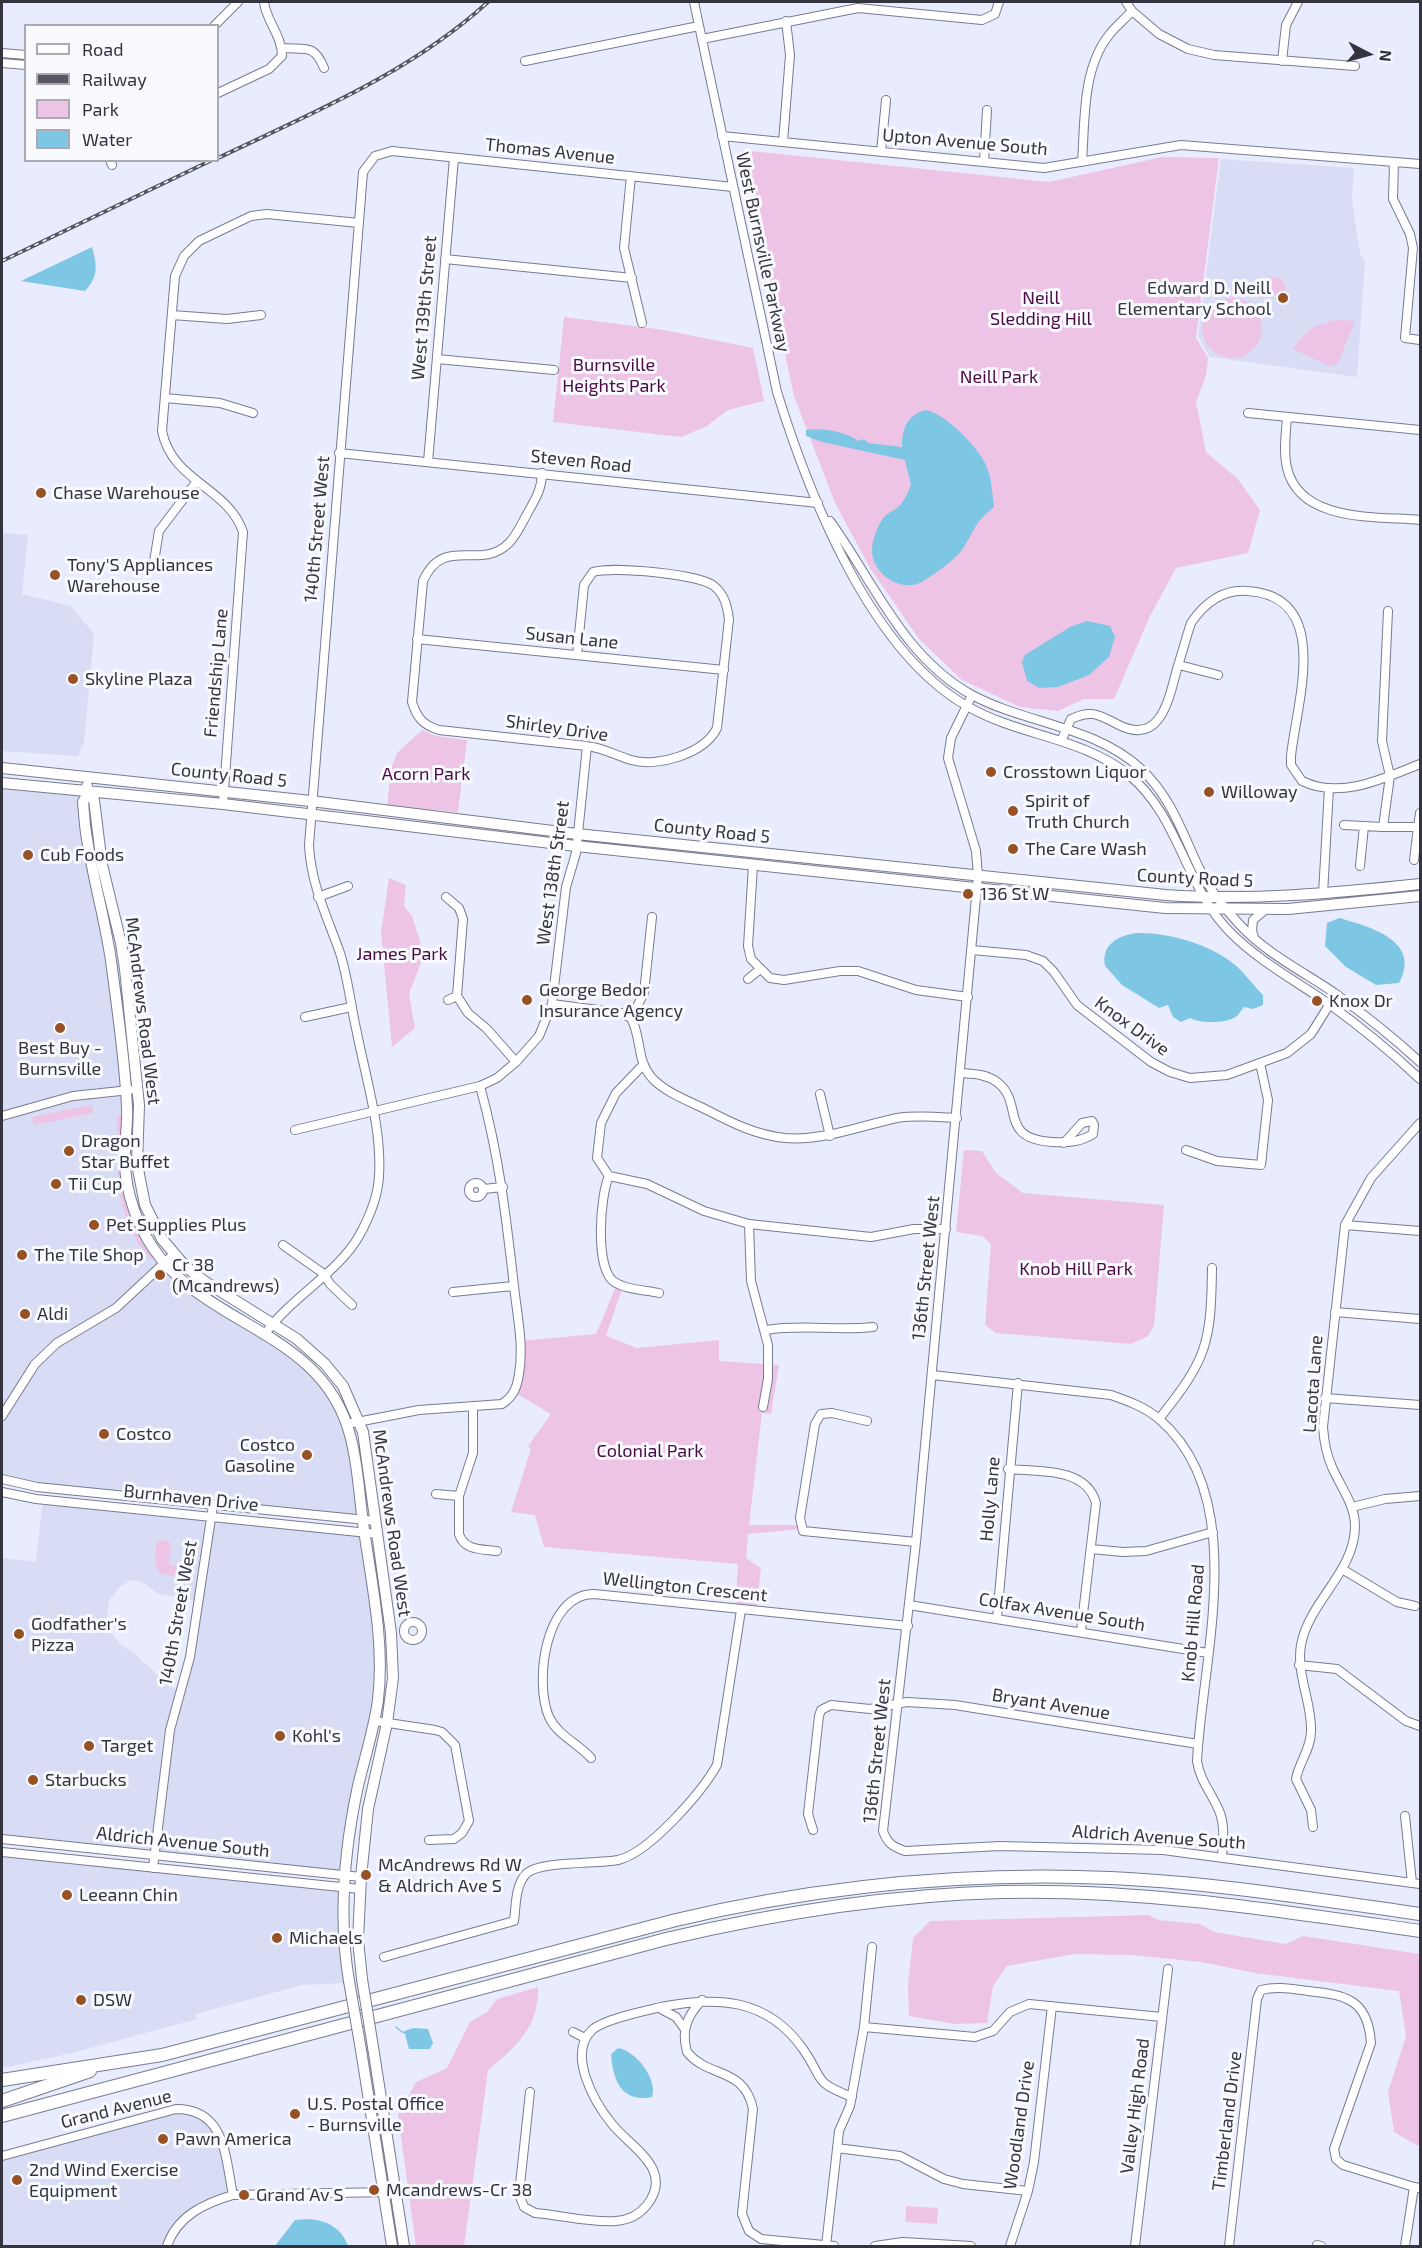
<!DOCTYPE html>
<html>
<head>
<meta charset="utf-8">
<style>
	body { margin:0 }
	#map { position:relative; width:1422px; height:2248px; overflow:hidden; background:#e9ecff; font-family:"Exo 2",sans-serif }
	canvas { display:block }
	.frame { position:absolute; inset:0; border:3px solid #33343d; pointer-events:none }
	.legend { position:absolute; left:24px; top:24px; width:195px; height:138px; box-sizing:border-box; background:#f9faff; border:2px solid #aaabb1; margin:0; padding:8px 10px; list-style:none; font-size:18px; color:#33343d }
	.legend li { display:flex; align-items:center; gap:12px; height:30px }
	.legend b { width:30px; border:2px solid #aaabb1 }
	.north { position:absolute; left:1338px; top:24px; width:60px; height:60px; -webkit-text-stroke:4px #f9faff; paint-order:stroke; rotate:96deg; font-size:16px; font-weight:700; line-height:24px; text-align:center; color:#33343d }
	.north::after { content:''; display:block; margin:auto; width:21px; height:27px; background:#33343d; clip-path:polygon(50% 0,100% 100%,50% 72%,0 100%) }
</style>
</head>
<body>
<div id="map">
<canvas width="1422" height="2248"></canvas>
<div class="frame"></div>
<ul class="legend">
<li><b style="height:8px;background:#fff"></b>Road</li>
<li><b style="height:8px;background:#565762"></b>Railway</li>
<li><b style="height:16px;background:#eec4e6"></b>Park</li>
<li><b style="height:16px;background:#7dc7e5"></b>Water</li>
</ul>
<div class="north">N</div>
</div>
<script>
const ctx = document.querySelector('canvas').getContext('2d');
ctx.lineJoin = 'round';
function paint(path, color) {
  ctx.fillStyle = color;
  ctx.fill(path, 'evenodd');
}
function strokePath(path, color, width, dash) {
  ctx.strokeStyle = color;
  ctx.lineWidth = width;
  ctx.lineCap = dash ? 'butt' : 'round';
  ctx.setLineDash(dash || []);
  ctx.stroke(path);
}
function write(font, color, halo, rows, align = 'center') {
  ctx.font = font + ' "Exo 2",sans-serif';
  ctx.lineWidth = 6;
  ctx.setLineDash([]);
  ctx.textBaseline = 'middle';
  ctx.strokeStyle = halo;
  ctx.fillStyle = color;
  for (const [text, x, y, turn = 0] of rows) {
    ctx.save();
    ctx.translate(x, y);
    ctx.rotate((+turn || 0) * Math.PI / 180);
    ctx.textAlign = isNaN(turn) ? turn : align;
    if (halo) ctx.strokeText(text, 0, 0);
    ctx.fillText(text, 0, 0);
    ctx.restore();
  }
}
paint(new Path2D(`
	M1221,159L1354,168L1352,199L1360,254L1365,260L1357,377L1210,357L1198,336Z
	M2,533L28,535L22,594L71,606L94,634L84,743L78,756L2,751Z
	M2,783L88,793L83,802L104,919L127,1106L125,1165L142,1230L184,1282L288,1348L343,1413L363,1520L2,1479Z
	M43,1500L365,1533L380,1655L345,1875L2,1839V1558L36,1562ZM131,1580L141,1581L158,1594L198,1601L182,1690L170,1687L132,1651L121,1645L110,1631L106,1621L109,1600L120,1587Z
	M2,1852L344,1888L345,1983L302,1985L196,2014L197,2019L72,2053L2,2068Z
	M176,2109L212,2121L233,2195L194,2211L167,2246H2V2156Z`), '#d8dcf4');
paint(new Path2D(`
	M741,150L1049,182L1162,157L1219,158L1196,338L1208,358L1206,376L1196,402L1206,452L1237,478L1260,510L1248,553L1176,568L1150,616L1114,699H1084L1058,711L1020,707L962,680L919,639L870,568L835,503L794,396Z
	M1268,276L1282,279L1286,290L1261,299L1247,291L1250,286L1266,284Z
	M1202 328a30 30 0 1 1 60 0a30 30 0 1 1-60 0Z
	M564,317L664,330L753,348L764,401L728,410L707,426L681,437L553,422Z
	M1339,320L1355,321L1338,363L1329,366L1293,349C1305,330 1316,323 1339,320Z
	M422,730L436,736L467,740L458,812L387,806L391,769L397,753Z
	M389,878L406,885L404,906L412,916L420,941L422,960L409,994L415,1028L392,1047L381,933Z
	M92,1105L93,1113L34,1125L32,1117Z
	M118,1115H122L121,1163L155,1262C114,1226 116,1164 118,1115Z
	M964,1150L982,1151L996,1173L1023,1193L1164,1205L1154,1326L1148,1336L1131,1344L996,1333L985,1325L991,1244L982,1236L956,1232Z
	M617,1284L623,1286L606,1336L637,1348L719,1340V1361L779,1365L771,1414L762,1413L749,1525H802V1529L748,1534L746,1558L761,1568L756,1612L735,1609L738,1564L544,1547L535,1515L511,1512L531,1449L528,1446L551,1414L514,1392L520,1341L596,1334Z
	M162,1540L171,1543L169,1565L187,1566L186,1577L161,1574L155,1564L156,1544Z
	M1149,1915L1158,1920L1200,1924L1214,1932L1286,1944L1303,1936L1420,1954V2143L1418,2146L1394,2132L1388,2092L1406,2036L1399,1991L1255,1973L1201,1962L1132,1955L1075,1954L1007,1966L993,1986L987,2023L955,2024L909,2016L908,1985L913,1938L930,1921Z
	M538,1987C539,2027 517,2046 488,2070L464,2246H416L398,2115L416,2082L447,2068L470,2022L487,2012L497,1999Z
	M906,2206L938,2208L937,2224L905,2222Z`), '#eec4e6');
paint(new Path2D(`
	M92,247C97,266 99,276 85,291L21,281Z
	M926,410C946,414 978,447 986,465C992,478 992,493 994,507C974,523 976,528 964,547C957,559 937,572 925,580C905,595 872,576 872,550C872,540 878,524 885,516C889,512 896,510 900,505C905,500 908,491 911,485L905,460L822,442L806,436V430C819,427 849,432 858,441L864,439L868,443L902,447C902,430 906,415 926,410Z
	M1087,621L1110,626L1115,637L1109,657L1089,675L1058,687L1039,688L1027,681L1022,662L1025,655L1070,627Z
	M1339,918C1371,927 1422,941 1399,983L1376,985L1346,967L1325,946L1327,923Z
	M1136,933C1168,932 1209,944 1234,964C1245,973 1253,985 1263,995V1005L1253,1009L1244,1007C1242,1009 1240,1012 1238,1015C1229,1024 1200,1024 1190,1018L1181,1022L1173,1017L1168,1005L1159,1008L1122,985L1105,966C1101,944 1118,936 1136,933Z
	M413,2028L428,2029L433,2043L430,2049H409L405,2034L402,2032Z
	M618,2048C636,2051 658,2079 652,2097C621,2103 613,2080 611,2054Z
	M295,2220C318,2217 340,2223 348,2246H275Z`), '#7dc7e5');
strokePath(new Path2D(`
	M396,2027L402,2032`), '#7dc7e5', 1.5);
const minor = new Path2D(`
	M694,2L777,392C809,495 870,651 967,706C1018,736 1082,737 1129,775C1179,816 1185,886 1229,931C1258,961 1296,981 1329,1004C1361,1027 1391,1052 1420,1079
	M1126,2L1132,11L1159,34L1188,49L1214,55L1355,66
	M214,26L238,2
	M702,39L858,8L982,20L995,14L999,2
	M282,48C305,50 314,43 324,68
	M2,53L26,55
	M525,61L699,26
	M1282,61L1286,25L1298,2
	M2,63L26,65
	M218,93L269,69L282,56C282,35 266,21 264,2
	M722,136L1044,168L1181,145L1420,164
	M783,142L790,55L786,21
	M881,152L886,100
	M110,160L112,165
	M984,162L987,110
	M1082,162C1085,121 1082,69 1109,35C1116,26 1125,19 1132,11
	M1394,162L1393,199L1410,234L1413,248L1405,338L1420,340
	M631,176L624,248L642,323
	M445,259L632,278
	M172,315L227,319L261,315
	M437,359L554,370
	M165,398L220,403L253,413
	M1248,413L1420,430
	M1287,417C1286,434 1283,451 1287,468C1300,523 1377,516 1420,520
	M339,453L818,503
	M428,462L454,158
	M542,473C542,490 534,501 526,516C521,525 516,536 509,543C480,572 444,534 423,581L412,702C417,718 423,725 439,730L587,746C603,748 615,755 631,760C658,768 705,753 717,728L729,619C727,606 725,595 714,586C699,574 612,566 593,572L584,585L577,655
	M830,521C874,582 903,657 972,695C1026,724 1095,726 1141,769C1172,798 1182,833 1200,870C1210,890 1225,909 1240,925C1267,954 1304,972 1336,994C1365,1015 1394,1038 1420,1062
	M153,568L159,531L197,481
	M417,639L724,670
	M1179,665L1218,675
	M972,695L951,738L948,758L976,851L978,876L916,1542L883,1831C887,1843 893,1847 905,1851L1000,1846L1163,1850L1420,1884
	M1061,741L1071,719C1092,709 1099,715 1119,725C1161,746 1169,698 1177,669C1182,653 1186,638 1191,623C1204,604 1222,589 1247,591C1334,596 1296,704 1291,756V765L1302,781C1341,800 1384,778 1420,764
	M223,804L243,532C228,487 172,482 162,431L175,276L184,256L199,241L251,216L267,214L359,223
	M1344,825L1383,827L1390,776L1382,741L1388,611
	M1383,827H1418L1414,860
	M1418,827L1420,813
	M753,865L748,946L751,959L770,978L784,980L840,971H858L916,990L968,997
	M1360,866L1364,826
	M1323,894L1329,788
	M318,897L348,886
	M446,897L459,908L463,919L457,996L468,1013L487,1029L516,1062
	M652,917L644,993L631,1018C642,1038 636,1060 652,1078C666,1093 689,1101 707,1110C732,1123 756,1135 785,1138C824,1141 859,1126 897,1118C917,1115 937,1117 957,1118
	M1254,937L1252,931L1253,920L1265,910
	M972,950L1026,955L1043,961L1054,972L1077,1005L1151,1062L1170,1072L1190,1078L1227,1075L1287,1053L1311,1034L1336,994
	M748,979L759,970
	M448,1000L457,996
	M552,1004L621,1013L631,1018
	M305,1017L351,1007
	M643,1065L616,1093L601,1123L597,1158L609,1176C600,1196 595,1266 613,1281C625,1290 646,1290 659,1293
	M961,1073C974,1074 986,1074 997,1082C1025,1103 997,1138 1052,1142C1068,1143 1080,1142 1093,1134L1094,1125L1092,1121L1082,1123L1064,1143
	M820,1094L830,1136
	M2,1116L73,1096L130,1090
	M295,1130L480,1086L497,1078L516,1062L539,1036L552,1004L566,887L576,853L587,746
	M1186,1150L1217,1161L1261,1165L1268,1100L1260,1063
	M609,1176L647,1184L704,1211L749,1224L871,1237L914,1229H946
	M469 1190a7 7 0 1 1 14 0a7 7 0 1 1-14 0Z
	M483,1189L503,1187
	M749,1224L751,1281L768,1345V1379L763,1407
	M1345,1225L1420,1231
	M283,1245L324,1274L330,1284L352,1305
	M453,1292L513,1286
	M1335,1312L1420,1319
	M766,1330C802,1324 836,1331 873,1327
	M265,1334C291,1297 338,1273 359,1236C369,1218 378,1197 379,1176C382,1129 366,1079 357,1033C351,1007 348,978 340,953C327,916 311,885 309,845L363,172L375,156L392,151L733,187
	M932,1375L1111,1395C1128,1401 1145,1407 1159,1419C1251,1497 1202,1659 1197,1761C1200,1782 1213,1794 1220,1813C1225,1827 1223,1842 1222,1856
	M1325,1398L1420,1405
	M473,1406V1453L459,1496V1534C464,1551 483,1549 497,1551
	M2,1416L35,1364L57,1343L116,1308L174,1254
	M1159,1419C1207,1359 1211,1344 1212,1268
	M867,1421L832,1413L821,1414L815,1424L800,1518L803,1531L916,1542
	M347,1424L419,1410L502,1404C514,1396 517,1387 519,1374C524,1345 517,1315 514,1286C506,1216 499,1155 480,1086
	M1008,1469C1039,1472 1086,1467 1096,1503L1081,1631
	M2,1479L37,1487L376,1521
	M2,1492L36,1499L378,1534
	M436,1494L459,1496
	M1352,1507L1385,1499L1420,1496
	M1091,1549L1123,1552L1146,1551L1213,1532
	M1342,1569L1397,1602L1415,1606
	M909,1605L1208,1653
	M997,1618L1018,1383
	M404 1631a9 9 0 1 1 18 0a9 9 0 1 1-18 0Z
	M1299,1665L1337,1669L1406,1721L1420,1726
	M375,1721L435,1730L442,1732L455,1745L469,1821L462,1833L454,1839L429,1840
	M591,1758C578,1743 558,1736 549,1717C534,1682 545,1594 594,1594L908,1626
	M1405,1816L1412,1883
	M1313,1827L1311,1810L1296,1779C1299,1762 1311,1749 1311,1731C1312,1702 1296,1675 1301,1645C1309,1601 1355,1572 1355,1526C1355,1504 1340,1486 1332,1467C1326,1454 1324,1441 1323,1427L1345,1225L1371,1178L1420,1123
	M813,1830L808,1814L819,1716L821,1710L831,1705L870,1709L907,1702L955,1705L1198,1744
	M2,1839L361,1877
	M2,1852L360,1889
	M153,1868L170,1730L190,1657L213,1505
	M384,1957L514,1921C516,1906 515,1884 527,1873C541,1861 598,1864 618,1860C649,1853 701,1793 717,1765L741,1610
	M702,2000C687,2016 681,2030 687,2052C709,2079 744,2066 753,2109L742,2214L749,2231L761,2239L834,2246
	M661,2009L676,2017L684,2028
	M864,2027L975,2037L993,2031L1010,2012L1029,2004L1162,2017
	M573,2032L585,2038
	M530,2092L519,2194L524,2207L535,2213C561,2215 590,2223 616,2221C629,2220 639,2215 647,2205C675,2169 630,2147 612,2124C594,2102 567,2054 592,2030C604,2019 644,2011 661,2007C717,1996 767,1998 803,2049C825,2080 811,2081 852,2097
	M837,2148L900,2156L944,2179L963,2184L1028,2191
	M2,2156L176,2109C226,2109 225,2157 233,2195
	M1317,2245L1321,2246
	M167,2246C177,2216 205,2203 233,2195L388,2192
	M826,2246L839,2131L850,2106L864,2027L872,1947
	M875,2246L903,2242L971,2246
	M1010,2246L1028,2191L1034,2162L1052,2006
	M1135,2246L1168,1969
	M1229,2246L1257,1999L1261,1990C1277,1986 1292,1989 1308,1991C1346,1995 1368,1999 1371,2043L1334,2149L1336,2159L1343,2165L1414,2187
	M1405,2246L1414,2187L1420,2188`);
const major = new Path2D(`
	M2,768L311,801L577,834L1166,895C1251,901 1335,893 1420,884
	M2,783L223,804L576,846L1165,908L1288,909L1420,896
	M87,786L88,793L83,802L85,825C91,874 106,920 112,968C118,1014 125,1061 127,1107C128,1126 124,1145 125,1164C126,1193 137,1224 153,1248C207,1328 322,1330 350,1435C358,1463 359,1494 363,1523C371,1581 385,1641 378,1700C374,1729 365,1757 358,1786C344,1851 338,1916 349,1981
	M88,793L94,800L102,865L121,943L125,969L139,1105L137,1164L145,1205L162,1239L184,1265L204,1281L297,1339L325,1364L343,1386L363,1432L391,1633L393,1678L387,1723L368,1809L361,1877L358,1940L362,1979
	M373,2047L404,2246
	M361,2050L392,2246`);
const highway = new Path2D(`
	M2,2080L162,2055L676,1920C808,1889 942,1874 1077,1877C1192,1879 1307,1898 1420,1914
	M2,2101L90,2071
	M2,2116L666,1939C776,1913 888,1895 1002,1892C1143,1889 1281,1911 1420,1931`);
strokePath(minor, '#787c91', 10);
strokePath(major, '#787c91', 12);
strokePath(highway, '#787c91', 14);
strokePath(minor, '#fff', 8);
strokePath(major, '#fff', 10);
strokePath(highway, '#fff', 12);
const rail = new Path2D(`
	M218,158C312,113 410,73 488,2
	M2,261L212,160`);
strokePath(rail, '#565762', 4);
strokePath(rail, '#f9faff', 1.5, [4.5]);
const majorBridge = new Path2D(`
	M362,1979L373,2047
	M349,1981L361,2050`);
strokePath(majorBridge, '#787c91', 12, []);
strokePath(majorBridge, '#fff', 10);
for (const [x, y, r, color] of [
	[1283,298,6,"#965224"],
	[41,493,6,"#965224"],
	[55,575,6,"#965224"],
	[73,679,6,"#965224"],
	[991,772,6,"#965224"],
	[1209,792,6,"#965224"],
	[1013,811,6,"#965224"],
	[1013,849,6,"#965224"],
	[28,855,6,"#965224"],
	[968,894,6,"#965224"],
	[527,1000,6,"#965224"],
	[1317,1001,6,"#965224"],
	[60,1028,6,"#965224"],
	[69,1151,6,"#965224"],
	[56,1184,6,"#965224"],
	[94,1225,6,"#965224"],
	[22,1255,6,"#965224"],
	[160,1275,6,"#965224"],
	[25,1314,6,"#965224"],
	[104,1434,6,"#965224"],
	[307,1455,6,"#965224"],
	[19,1634,6,"#965224"],
	[280,1736,6,"#965224"],
	[89,1746,6,"#965224"],
	[33,1780,6,"#965224"],
	[366,1875,6,"#965224"],
	[67,1895,6,"#965224"],
	[277,1938,6,"#965224"],
	[81,2000,6,"#965224"],
	[295,2114,6,"#965224"],
	[163,2139,6,"#965224"],
	[17,2180,6,"#965224"],
	[374,2190,6,"#965224"],
	[244,2195,6,"#965224"]
]) {
  const dot = new Path2D();
  dot.arc(x, y, r, 0, 2 * Math.PI);
  ctx.fillStyle = color;
  ctx.fill(dot);
  strokePath(dot, '#f9faff', 2);
}
write('18px', '#33343d', '#f9faff', [
	["Upton Avenue South",965,142,5],
	["Thomas Avenue",550,151,6],
	["West Burnsville Parkway",763,252,78],
	["West 139th Street",424,308,-85],
	["Steven Road",581,461,6],
	["140th Street West",317,529,-85],
	["Susan Lane",572,638,6],
	["Friendship Lane",216,673,-85],
	["Shirley Drive",557,728,8],
	["County Road 5",229,775,6],
	["County Road 5",712,831,6],
	["West 138th Street",553,873,-82],
	["County Road 5",1195,878,3],
	["McAndrews Road West",143,1011,83],
	["Knox Drive",1132,1026,36],
	["136th Street West",926,1268,-84],
	["Lacota Lane",1313,1384,-86],
	["Burnhaven Drive",191,1498,6],
	["Holly Lane",990,1499,-85],
	["McAndrews Road West",392,1523,82],
	["Wellington Crescent",685,1587,6],
	["Colfax Avenue South",1062,1612,9],
	["140th Street West",178,1613,-80],
	["Knob Hill Road",1193,1623,-85],
	["Bryant Avenue",1051,1704,9],
	["136th Street West",877,1751,-84],
	["Aldrich Avenue South",1159,1837,4],
	["Aldrich Avenue South",183,1842,6],
	["Valley High Road",1135,2106,-83],
	["Grand Avenue",116,2109,-14],
	["Timberland Drive",1227,2121,-83],
	["Woodland Drive",1019,2125,-82]
]);
write('18px', '#33343d', '#f9faff', [
	["Edward D. Neill",1271,288,"right"],
	["Elementary School",1271,309,"right"],
	["Chase Warehouse",53,493],
	["Tony'S Appliances",67,565],
	["Warehouse",67,586],
	["Skyline Plaza",85,679],
	["Crosstown Liquor",1003,772],
	["Willoway",1221,792],
	["Spirit of",1025,801],
	["Truth Church",1025,822],
	["The Care Wash",1025,849],
	["Cub Foods",40,855],
	["136 St W",980,894],
	["George Bedor",539,990],
	["Insurance Agency",539,1011],
	["Knox Dr",1329,1001],
	["Best Buy -",60,1048,"center"],
	["Burnsville",60,1069,"center"],
	["Dragon",81,1141],
	["Star Buffet",81,1162],
	["Tii Cup",68,1184],
	["Pet Supplies Plus",106,1225],
	["The Tile Shop",34,1255],
	["Cr 38",172,1265],
	["(Mcandrews)",172,1286],
	["Aldi",37,1314],
	["Costco",116,1434],
	["Costco",295,1445,"right"],
	["Gasoline",295,1466,"right"],
	["Godfather's",31,1624],
	["Pizza",31,1645],
	["Kohl's",292,1736],
	["Target",101,1746],
	["Starbucks",45,1780],
	["McAndrews Rd W",378,1865],
	["& Aldrich Ave S",378,1886],
	["Leeann Chin",79,1895],
	["Michaels",289,1938],
	["DSW",93,2000],
	["U.S. Postal Office",307,2104],
	["- Burnsville",307,2125],
	["Pawn America",175,2139],
	["2nd Wind Exercise",29,2170],
	["Equipment",29,2191],
	["Mcandrews-Cr 38",386,2190],
	["Grand Av S",256,2195]
], 'left');
write('18px', '#490a44', '#f9faff', [
	["Neill",1041,298],
	["Sledding Hill",1041,319],
	["Burnsville",614,365],
	["Heights Park",614,386],
	["Neill Park",999,377],
	["Acorn Park",426,774],
	["James Park",402,954],
	["Knob Hill Park",1076,1269],
	["Colonial Park",650,1451]
]);
</script>
</body>
</html>
